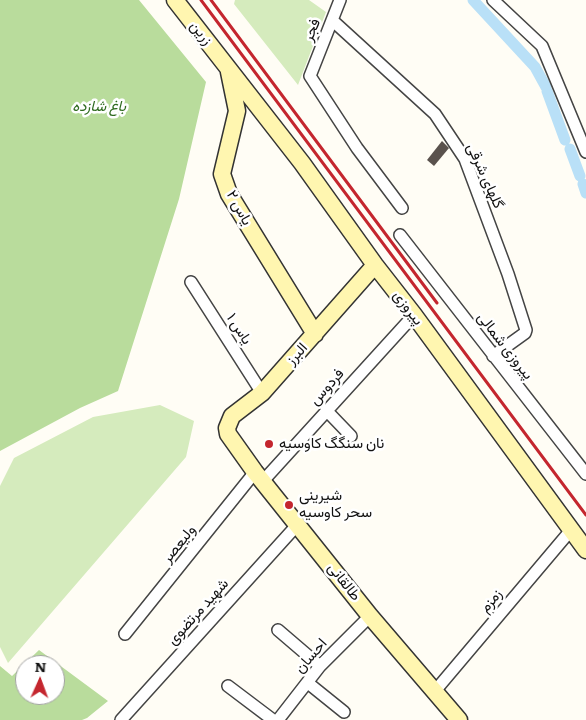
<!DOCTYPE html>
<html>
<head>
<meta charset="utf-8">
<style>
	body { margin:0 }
	#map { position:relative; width:586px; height:720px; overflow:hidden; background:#fffdf5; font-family:Literata,serif }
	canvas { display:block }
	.north { position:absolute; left:15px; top:655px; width:50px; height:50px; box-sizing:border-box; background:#fff; border:1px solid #a0a0a0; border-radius:50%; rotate:2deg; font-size:14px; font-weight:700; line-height:20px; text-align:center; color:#111 }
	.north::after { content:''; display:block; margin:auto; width:18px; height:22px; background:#c4262e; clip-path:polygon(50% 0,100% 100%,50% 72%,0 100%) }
</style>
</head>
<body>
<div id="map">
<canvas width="586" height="720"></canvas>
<div class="north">N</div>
</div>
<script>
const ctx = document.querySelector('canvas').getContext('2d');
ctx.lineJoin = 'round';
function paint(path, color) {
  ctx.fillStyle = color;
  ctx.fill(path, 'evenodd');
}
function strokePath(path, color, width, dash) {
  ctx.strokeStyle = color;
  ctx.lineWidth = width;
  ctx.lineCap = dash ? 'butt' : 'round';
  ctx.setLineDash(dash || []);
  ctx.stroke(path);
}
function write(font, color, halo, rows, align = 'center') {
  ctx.font = font + ' Literata,Vazirmatn,serif';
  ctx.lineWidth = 5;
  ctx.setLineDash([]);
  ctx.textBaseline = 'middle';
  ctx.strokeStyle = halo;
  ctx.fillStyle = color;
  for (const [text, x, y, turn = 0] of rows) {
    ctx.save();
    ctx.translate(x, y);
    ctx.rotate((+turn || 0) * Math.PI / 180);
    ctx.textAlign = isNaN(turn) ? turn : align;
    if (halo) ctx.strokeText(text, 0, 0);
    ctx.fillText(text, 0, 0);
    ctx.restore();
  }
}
paint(new Path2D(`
	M235,0H309L326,12L298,85L234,4Z
	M160,405L194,421L186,457L8,663L0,647V486L14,458L93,417Z`), '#d5ebbd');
paint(new Path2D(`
	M0,0H139L206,82L179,199L118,391L80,408L0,451Z
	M39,650L108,701L87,718L82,720H0V666L12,676ZM25,665H55V695H25Z`), '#b9dc9c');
strokePath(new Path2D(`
	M473,0L535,67L546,87
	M547,91L565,140
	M570,149L580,176
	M583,184L586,193`), '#b9e0f7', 11);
paint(new Path2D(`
	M442,141L449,148L434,166L427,160Z`), '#5a524d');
const street = new Path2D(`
	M340,0L310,76L357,148L402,208
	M493,0L542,46L586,152
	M332,20L435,114L465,159L508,274L526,330L525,333L493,356
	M400,235L586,474
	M191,282L262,393
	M326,410L351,436
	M263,481L414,315
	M278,630L320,666
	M125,634L255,472
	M308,683L344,712
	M228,686L273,720
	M435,691L571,530
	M121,720L298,524
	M278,720L320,666L370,616`);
const secondary = new Path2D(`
	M175,0L302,163L375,265L414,315L586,550
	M229,72L237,111L222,174L229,194L315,334
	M375,265L262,393L232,416L227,428L228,434L255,472L370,616L459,720`);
strokePath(street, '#444', 14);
strokePath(secondary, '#333', 19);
strokePath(street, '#fff', 11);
strokePath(secondary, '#fff6b0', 16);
strokePath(new Path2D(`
	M201,0L586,515
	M211,0L437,303`), '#c4262e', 3);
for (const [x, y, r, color] of [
	[269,444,5,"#c4262e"],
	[289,505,5,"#c4262e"]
]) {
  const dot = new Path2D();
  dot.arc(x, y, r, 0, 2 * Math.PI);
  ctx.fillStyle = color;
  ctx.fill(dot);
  strokePath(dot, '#fff', 2);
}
write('15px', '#111', '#fff', [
	["فجر",312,30,-67],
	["زرین",201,33,51],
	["گلهای شرقی",485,176,66],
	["یاس ۲",239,208,61],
	["پیروزی",408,308,53],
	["یاس ۱",239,329,57],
	["پیروزی شمالی",505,346,52],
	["البرز",297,354,-48],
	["فردوس",327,387,-48],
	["ولیعصر",179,544,-51],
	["طالقانی",344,582,52],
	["زمزم",491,601,-50],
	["شهید مرتضوی",198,612,-48],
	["احسان",311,656,-49]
]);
write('italic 15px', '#2f6b1f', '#fff', [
	["باغ شازده",99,107]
]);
write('15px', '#111', '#fff', [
	["نان سنگگ کاوسیه",279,444],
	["شیرینی",299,496],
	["سحر کاوسیه",299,513]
], 'left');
</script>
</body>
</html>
